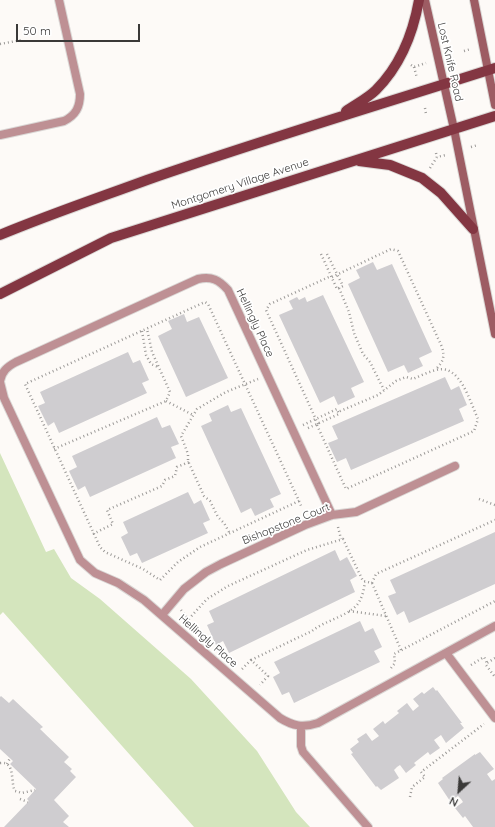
<!DOCTYPE html>
<html>
<head>
<meta charset="utf-8">
<style>
	body { margin:0 }
	#map { position:relative; width:495px; height:827px; overflow:hidden; background:#fdfaf7; font-family:Quicksand,sans-serif }
	canvas { display:block }
	.north { position:absolute; left:439px; top:771px; width:40px; height:40px; -webkit-text-stroke:3px #fff; paint-order:stroke; rotate:206deg; font-size:11px; font-weight:700; line-height:16px; text-align:center; color:#3a3938 }
	.north::after { content:''; display:block; margin:auto; width:14px; height:18px; background:#3a3938; clip-path:polygon(50% 0,100% 100%,50% 72%,0 100%) }
	.scale { position:absolute; left:16px; top:24px; width:124px; height:18px; box-sizing:border-box; border:2px solid #3a3938; border-top:0; padding-left:5px; font-size:12px; line-height:14px; white-space:nowrap; color:#3a3938; -webkit-text-stroke:3px #fff; paint-order:stroke }
</style>
</head>
<body>
<div id="map">
<canvas width="495" height="827"></canvas>
<div class="north">N</div>
<div class="scale">50 m</div>
</div>
<script>
const ctx = document.querySelector('canvas').getContext('2d');
ctx.lineJoin = 'round';
function paint(path, color) {
  ctx.fillStyle = color;
  ctx.fill(path, 'evenodd');
}
function strokePath(path, color, width, dash) {
  ctx.strokeStyle = color;
  ctx.lineWidth = width;
  ctx.lineCap = dash ? 'butt' : 'round';
  ctx.setLineDash(dash || []);
  ctx.stroke(path);
}
function write(font, color, halo, rows, align = 'center') {
  ctx.font = font + ' Quicksand,sans-serif';
  ctx.lineWidth = 3.5;
  ctx.setLineDash([]);
  ctx.textBaseline = 'middle';
  ctx.strokeStyle = halo;
  ctx.fillStyle = color;
  for (const [text, x, y, turn = 0] of rows) {
    ctx.save();
    ctx.translate(x, y);
    ctx.rotate((+turn || 0) * Math.PI / 180);
    ctx.textAlign = isNaN(turn) ? turn : align;
    if (halo) ctx.strokeText(text, 0, 0);
    ctx.fillText(text, 0, 0);
    ctx.restore();
  }
}
paint(new Path2D(`
	M0,453L46,552L54,549L71,578L100,599L191,679L257,751L296,812L310,827H194L3,612L0,615Z`), '#d4e5bd');
paint(new Path2D(`
	M373,262L377,270L392,264L432,352L419,358L423,366L408,373L404,365L388,372L348,284L360,278L356,270Z
	M323,295L364,382L351,388L355,397L338,405L334,396L320,403L279,315L293,309L289,301L297,297L299,300L305,297L307,302Z
	M184,314L187,322L199,317L228,378L186,397L158,336L172,329L168,321Z
	M128,352L133,363L140,360L149,380L142,383L147,393L59,433L54,422L48,426L38,406L45,403L40,392Z
	M445,377L451,390L459,386L467,405L459,409L464,421L351,470L346,458L337,462L328,443L338,439L332,426Z
	M228,405L231,412L241,408L281,494L270,499L274,507L255,516L251,508L241,513L201,426L212,421L209,414Z
	M157,417L162,428L170,425L179,444L171,447L176,458L90,497L85,486L78,490L69,471L77,467L72,456Z
	M188,492L194,504L201,500L210,520L203,523L208,533L142,563L137,553L130,556L121,537L128,533L123,522Z
	M495,532V584L409,623L404,611L397,615L388,596L396,593L390,580Z
	M335,550L340,561L347,557L357,576L350,580L355,592L229,653L223,641L216,645L207,625L214,622L209,611Z
	M360,621L365,632L373,628L382,647L374,651L380,662L294,703L289,692L282,695L273,677L280,673L274,662Z
	M433,687L436,691L437,690L462,723H460L464,728L446,743L441,735L434,740L440,748L430,755L428,752L414,763L416,765L406,773L400,765L397,767L394,770L399,778L381,790L377,786L376,787L351,754L353,753L350,749L359,742L357,739L366,733L372,741L379,736L373,729L383,721L385,724L399,713L397,711L407,703L413,711L419,706L413,699L422,692L424,694Z
	M1,696L9,703L13,699L43,727L40,729L69,757L64,762L72,769L70,771L76,777L54,800L69,816L63,822L69,827H4L29,801L27,799L36,789L10,764L13,761L0,749V697Z
	M480,752L494,769L487,774L492,781L495,779V827H473L465,816L463,818L455,808L463,802L461,799L458,796L450,801L438,783L443,779L442,778L475,754V755Z`), '#cfcdd0');
const street = new Path2D(`
	M0,135L64,121C76,115 80,107 80,94L59,0
	M0,381C2,371 7,367 16,362L198,279C212,276 219,280 228,290L332,515
	M0,382L4,398L80,560L95,573L118,583L144,600L280,718C293,726 303,728 318,723L495,626
	M162,615L184,589L206,572L221,564L305,525L332,515L356,512L455,466
	M446,653L495,718
	M301,727V746L303,752L368,827`);
const secondary = new Path2D(`
	M425,0L454,129L495,334
	M474,0L495,105`);
const primary = new Path2D(`
	M346,111C356,104 368,98 376,90C401,65 413,34 419,0
	M359,161L390,165L422,178L441,193L473,229
	M0,235C48,215 98,198 147,180C262,140 379,105 495,68
	M0,294L111,238L495,116`);
strokePath(street, '#dad7d5', 10);
strokePath(secondary, '#dad7d5', 10);
strokePath(primary, '#dad7d5', 12);
strokePath(new Path2D(`
	M0,44L22,40
	M464,51L471,49
	M411,65L414,67L426,63
	M414,67L417,78
	M425,108L426,114
	M471,147L478,145
	M436,153L437,157
	M430,168L437,157L446,155
	M321,254L337,289L343,286L326,252
	M332,277L391,249L398,251L442,347C445,357 443,362 436,369
	M339,288L349,312L354,333L363,354L370,362L384,390
	M142,331L146,355L151,364L158,367
	M166,401L193,415
	M318,424L266,310L270,304L331,276
	M303,425L337,409L339,414L306,429
	M317,425L346,489L474,431L478,419C470,402 460,363 436,370C428,372 420,376 413,379L406,377L396,381L378,395L338,412
	M54,449L166,401L170,392L152,352L147,329
	M479,499L495,505
	M299,501L200,547L178,562L160,580L143,569L105,552L100,547L25,384L205,302L208,304L299,501L302,508
	M338,527L341,539
	M229,532L224,523L218,517L210,501L204,496L188,461V454L181,436L197,409L226,392L258,379
	M93,534L113,524L107,510L162,486L165,480L175,476L177,467L189,462
	M372,583L401,650
	M181,610L188,619
	M349,611L386,616
	M186,622L207,599L228,586L307,550L343,539L363,581L372,583L376,574L495,520
	M495,658L487,663L486,665L495,677
	M251,660L312,631C325,620 354,615 360,600C363,595 364,588 365,582
	M471,665L484,657L487,663
	M391,668L395,663L394,654L495,601
	M242,669L251,660L268,676L260,685
	M0,763C16,761 10,782 15,791L22,793L35,790
	M7,764L10,758
	M410,797L412,787L425,777L421,772L484,724
	M20,799L28,802`), '#9c9a98', 2.5, [1, 3]);
strokePath(street, '#be9094', 8);
strokePath(secondary, '#9d5c63', 8);
strokePath(primary, '#833642', 10);
write('11px', '#3a3938', '#fff', [
	["Lost Knife Road",450,62,77],
	["Montgomery Village Avenue",240,184,-18],
	["Hellingly Place",255,323,65],
	["Bishopstone Court",286,524,-22],
	["Hellingly Place",208,641,41]
]);
</script>
</body>
</html>
